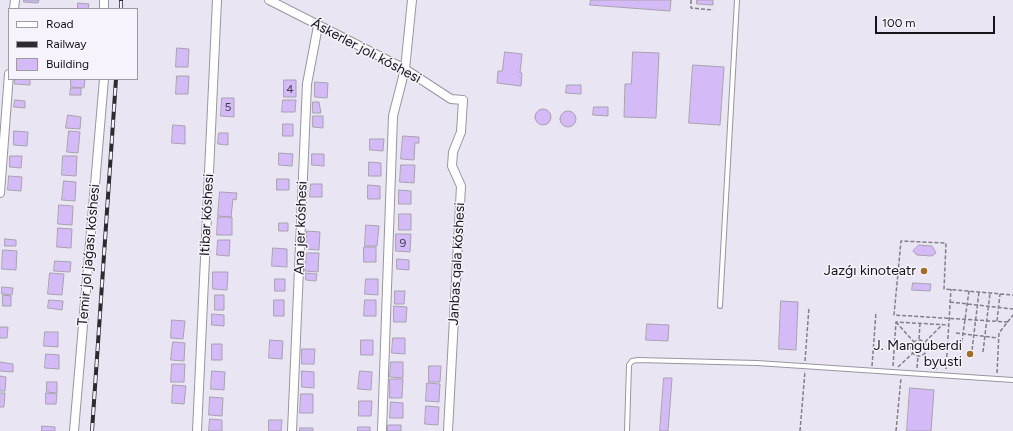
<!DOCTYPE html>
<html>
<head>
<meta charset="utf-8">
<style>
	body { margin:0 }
	#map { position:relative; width:1013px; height:431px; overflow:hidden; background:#eae5f2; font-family:Figtree,sans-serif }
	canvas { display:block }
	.legend { position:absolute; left:8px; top:8px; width:130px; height:72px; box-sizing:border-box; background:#f7f3fd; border:1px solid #9d9aa2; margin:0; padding:5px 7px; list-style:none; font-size:12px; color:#161419 }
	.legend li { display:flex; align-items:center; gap:8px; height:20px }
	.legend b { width:20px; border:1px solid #9d9aa2 }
	.scale { position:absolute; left:875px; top:16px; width:120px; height:18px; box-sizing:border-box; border:2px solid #161419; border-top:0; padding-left:5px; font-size:12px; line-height:14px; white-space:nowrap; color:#161419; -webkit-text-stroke:3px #f7f3fd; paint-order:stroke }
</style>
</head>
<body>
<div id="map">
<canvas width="1013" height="431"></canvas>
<ul class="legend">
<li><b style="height:5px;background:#fff"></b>Road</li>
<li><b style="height:5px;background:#2d2b30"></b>Railway</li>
<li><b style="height:11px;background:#d4bbf8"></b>Building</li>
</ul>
<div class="scale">100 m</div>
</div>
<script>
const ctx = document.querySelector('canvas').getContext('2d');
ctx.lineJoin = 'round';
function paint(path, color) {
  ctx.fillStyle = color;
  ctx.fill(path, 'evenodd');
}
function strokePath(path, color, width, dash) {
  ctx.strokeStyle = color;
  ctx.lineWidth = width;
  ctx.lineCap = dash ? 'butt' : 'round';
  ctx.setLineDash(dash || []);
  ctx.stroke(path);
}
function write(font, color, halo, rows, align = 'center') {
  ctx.font = font + ' Figtree,sans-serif';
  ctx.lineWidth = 3;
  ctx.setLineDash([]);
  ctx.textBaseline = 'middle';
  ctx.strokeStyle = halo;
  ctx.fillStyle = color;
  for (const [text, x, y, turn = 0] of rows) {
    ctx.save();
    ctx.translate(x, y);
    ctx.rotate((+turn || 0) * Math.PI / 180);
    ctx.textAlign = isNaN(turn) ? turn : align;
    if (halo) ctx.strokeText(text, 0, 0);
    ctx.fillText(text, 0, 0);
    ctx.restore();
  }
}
const building = new Path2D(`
	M24,0H39L38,3L24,2Z
	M591,0H671L670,11L590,5Z
	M697,0H713V5L697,4Z
	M78,3L89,4L88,9H78Z
	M177,48L189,49L188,67H176Z
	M505,52L522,54L520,73H522L521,86L497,83L498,71H502Z
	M633,52L659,53L656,118L624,117L625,84H631Z
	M693,65L724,67L720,125L689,123Z
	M177,76H189L188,94H176Z
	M15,79H30V85L15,84Z
	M71,79H85L84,88L71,87Z
	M284,80H296V97H284Z
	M315,82L328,83L327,98L315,97Z
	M567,85H581V94L566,93Z
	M71,88H81V95H70Z
	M222,98H234V117L221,116Z
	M15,100L25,101V108L14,107Z
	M283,100H296L295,112H282Z
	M313,102H319L321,113H313Z
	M594,107H608V116L593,115Z
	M535 117a8 8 0 1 1 16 0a8 8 0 1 1-16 0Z
	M560 119a8 8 0 1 1 16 0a8 8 0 1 1-16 0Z
	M68,115L81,117L80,129L66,128Z
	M313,116H323V128L313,127Z
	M283,124H293V136H283Z
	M173,125L185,126V144L172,143Z
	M14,131L28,132L27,146L14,145Z
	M69,131L80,132L78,153L67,152Z
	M219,133H228V145L218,144Z
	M403,136L419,137V143H415L414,160L401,159Z
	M370,139H384L383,151L370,150Z
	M279,153L293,154L292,166L279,165Z
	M312,154H324V166L312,165Z
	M10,156H22L21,168L10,167Z
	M63,156H77L76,176L62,175Z
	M369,162L381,163V176H369Z
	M401,165H415L414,183L400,182Z
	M9,176L22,177L21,191L8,190Z
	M277,179H289V190H277Z
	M64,181L76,182L75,201L62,200Z
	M311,184H322V197H310Z
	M368,185L380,186V199H368Z
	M399,190L411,191V204H399Z
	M220,192L237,193L236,200L233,199L231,217L218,216Z
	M59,205L73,206L72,225L58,224Z
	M399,214H411V230H399Z
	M218,217H232V235H217Z
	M279,223H288V231H279Z
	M366,225L379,226L377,246H365Z
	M58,228L72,229L71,248L57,247Z
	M307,231L320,232L319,250L306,249Z
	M396,234H411L410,252L396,251Z
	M5,239L16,240V246H5Z
	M218,240H230L229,256L217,255Z
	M919,245L932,246L936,253L932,256L917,255L913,251Z
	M364,247H376V262H364Z
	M273,248L287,249V267L272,266Z
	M3,250L17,251L16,270L2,269Z
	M307,253H319L318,272L305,271Z
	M397,259L409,260V270L397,269Z
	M55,261L71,262L70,272L54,271Z
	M213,272H228L227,290L213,289Z
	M50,273L64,274L62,295L48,294Z
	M306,273L317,274L316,281L306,280Z
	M275,279H285V291H275Z
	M366,279H378V295L365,294Z
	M913,283L931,284L930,291L912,290Z
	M2,287L13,288L12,295L2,294Z
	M395,291H405L404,304H395Z
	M3,295L11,296V306H3Z
	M215,295H224V310H215Z
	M49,300L63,301L62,310L48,308Z
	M274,300H284V316H274Z
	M365,300H376V316H364Z
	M781,301L798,302L796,350L779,349Z
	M394,306L407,307L406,322H394Z
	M212,314L224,315V326L212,325Z
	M172,320L185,321L183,339L171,338Z
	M647,324L669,325L668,341L646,340Z
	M0,327H8L7,338H0Z
	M45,332H58V347L44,346Z
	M393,338H405V354L392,353Z
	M270,340L283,341L282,359L269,358Z
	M361,340H373V355H361Z
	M173,342L185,343L184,361L171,360Z
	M212,344H222V360H212Z
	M302,349H315L314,364H302Z
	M46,354L59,355V369L45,368Z
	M0,362L13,364V372L0,371Z
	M391,362H403V378L390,377Z
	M172,364H185L184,382H171Z
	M429,366H441L440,382H429Z
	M212,371L225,372L224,390L211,389Z
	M302,371L314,372V388L302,387Z
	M360,371L372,372L371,390L358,389Z
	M0,376L6,377L5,391H0Z
	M664,378H672L668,431H660Z
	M390,379H403L402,398H390Z
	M47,382H57V393L47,392Z
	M427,383L440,384L439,402L426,401Z
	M173,385L186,386L184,404L172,403Z
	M910,388L934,390L931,431H907Z
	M0,393H5L4,407H0Z
	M46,393L57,394L56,404H46Z
	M301,394H313V413H300Z
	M210,397L223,398L222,416L209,415Z
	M359,401H372L371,416H359Z
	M391,402L403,403V418H390Z
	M426,406L439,407L438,425L425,424Z
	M210,419L222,420V431H209Z
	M269,420H282L281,431H269Z
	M388,425H401V431H388Z
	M42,426L55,427V431H42Z
	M358,427H370V431H358Z
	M300,428H313V431H300Z`);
paint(building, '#d4bbf8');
strokePath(building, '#a7a2ae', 1);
const service = new Path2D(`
	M720,306L737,0
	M627,431L629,365L632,361L638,360L757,363L1013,380`);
const minor = new Path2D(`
	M104,0V9
	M269,0L405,69L451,99L463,100L461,132L453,152L452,166L461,186L448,431
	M14,9L15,0
	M0,193L9,74
	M74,431L104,79
	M197,431L217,0
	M292,431L307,84L318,26
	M382,431L393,116L405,69L412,0`);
strokePath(service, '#9995a0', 6);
strokePath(minor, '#9995a0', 10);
strokePath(new Path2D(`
	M691,0V8L713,10
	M950,302L1013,309
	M997,321L1000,294
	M896,322L914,342
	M1008,322L894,315L901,241L946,243L944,289L1013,295
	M956,333L998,338
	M919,339L920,323
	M911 348a8 8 0 1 1 16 0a8 8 0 1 1-16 0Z
	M925,342L943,324
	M895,346L911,348
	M927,348L947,350
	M961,348L969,291
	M972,350L979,292
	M983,352L990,293
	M924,354L937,369
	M805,361L809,307
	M872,366L876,312
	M893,366L896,322L948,325
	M898,367L913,353
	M917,368L918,356
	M946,369L951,289
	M997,373L999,333L1013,315
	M800,431L805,371
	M896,431L901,378`), '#827f88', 1.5, [4, 2]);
strokePath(service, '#fff', 4);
strokePath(minor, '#fff', 8);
const rail = new Path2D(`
	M121,9V0
	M92,431L116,79`);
strokePath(rail, '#2d2b30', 4);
strokePath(rail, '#f7f3fd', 2.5, [8]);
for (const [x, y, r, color] of [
	[924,271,4,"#a26e25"],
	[970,354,4,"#a26e25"]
]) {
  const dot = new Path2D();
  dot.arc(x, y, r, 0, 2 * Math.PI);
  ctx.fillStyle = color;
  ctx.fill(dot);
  strokePath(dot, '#f7f3fd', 1.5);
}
write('12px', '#463e51', null, [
	["4",290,89],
	["5",228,107],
	["9",403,243]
]);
write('14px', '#161419', '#f7f3fd', [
	["Áskerler jolı kóshesi",366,51,28],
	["Itibar kóshesi",207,215,-87],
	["Ana jer kóshesi",301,228,-88],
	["Temir jol jaǵası kóshesi",89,255,-85],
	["Janbas qala kóshesi",457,264,-87]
]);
write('14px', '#161419', '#f7f3fd', [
	["Jazǵı kinoteatr",916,271],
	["J. Manguberdi",962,346],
	["byusti",962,362]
], 'right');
</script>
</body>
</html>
